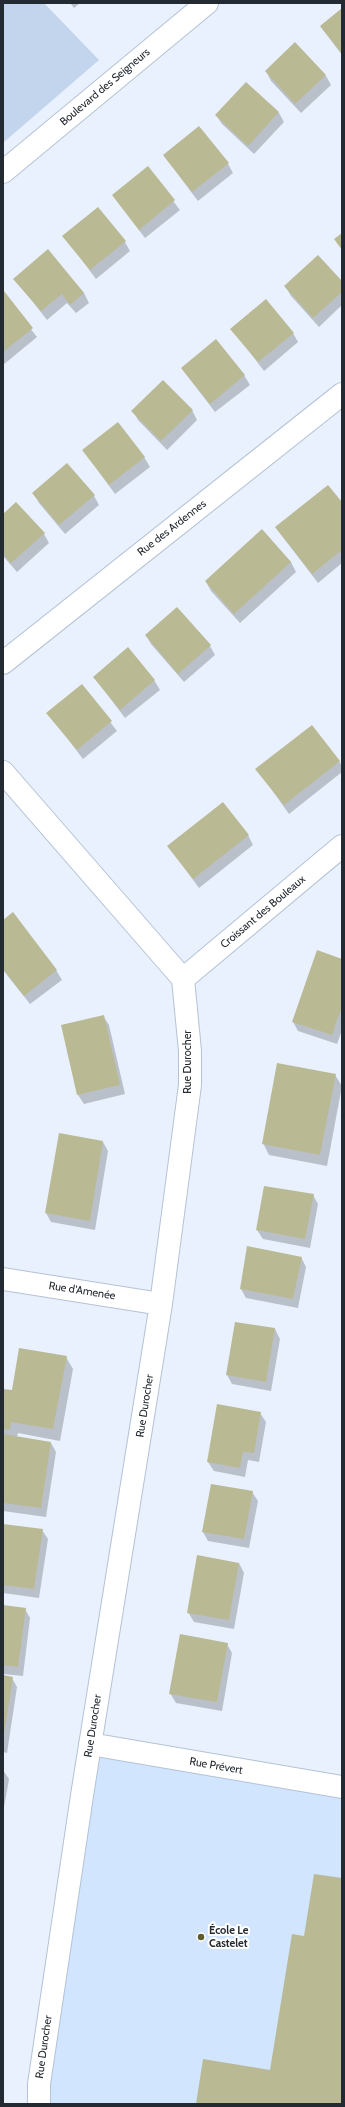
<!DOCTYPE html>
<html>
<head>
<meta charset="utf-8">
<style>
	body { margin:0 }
	#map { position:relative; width:345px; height:2107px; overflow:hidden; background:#e8f1fd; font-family:Cabin,sans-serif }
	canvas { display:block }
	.frame { position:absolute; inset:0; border:4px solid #242a31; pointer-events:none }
</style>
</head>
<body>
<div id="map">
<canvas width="345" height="2107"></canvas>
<div class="frame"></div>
</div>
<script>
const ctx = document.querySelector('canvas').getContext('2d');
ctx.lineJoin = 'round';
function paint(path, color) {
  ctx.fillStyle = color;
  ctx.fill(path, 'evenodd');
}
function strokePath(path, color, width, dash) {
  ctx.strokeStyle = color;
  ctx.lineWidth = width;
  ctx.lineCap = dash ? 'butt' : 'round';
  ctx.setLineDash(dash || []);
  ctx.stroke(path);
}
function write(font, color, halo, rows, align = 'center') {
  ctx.font = font + ' Cabin,sans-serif';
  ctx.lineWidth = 4;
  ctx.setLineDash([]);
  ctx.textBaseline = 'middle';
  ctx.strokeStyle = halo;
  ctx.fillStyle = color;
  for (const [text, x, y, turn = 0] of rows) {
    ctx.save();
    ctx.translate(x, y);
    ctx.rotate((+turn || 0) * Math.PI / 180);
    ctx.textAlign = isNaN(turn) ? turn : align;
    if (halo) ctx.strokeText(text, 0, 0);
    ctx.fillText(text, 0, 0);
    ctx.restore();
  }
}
paint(new Path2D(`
	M90,1744L342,1787V2104H39Z`), '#d1e5ff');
paint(new Path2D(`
	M3,3H44L99,60L4,142Z`), '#c2d5ec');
paint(new Path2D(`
	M70,3H80L74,8Z
	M342,10V55L321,27Z
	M295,44L326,76L331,85L301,113L271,81L266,71Z
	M246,83L279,113L284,122L254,154L222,124L216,115Z
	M164,156L228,164L233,173L198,201Z
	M148,168L180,210L145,238L113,196Z
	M64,236L125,242L130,251L96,279Z
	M48,251L84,293L89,303L76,313L67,303L47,320L15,279Z
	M342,283V305L319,327L291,296L285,286Z
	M3,293L37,337L3,365Z
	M232,329L293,333L298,342L264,371Z
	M182,369L244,375L250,385L215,412Z
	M192,410L197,420L167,450L138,420L133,411Z
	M83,450L144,457L150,467L115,494Z
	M67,464L94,496L99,505L65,534L39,503L33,493Z
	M16,504L44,534L49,543L17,572L3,556V515Z
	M342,504V563L318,583L276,528Z
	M262,531L291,562L296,572L240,623L211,591L206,582Z
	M177,608L210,646L215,655L184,682L151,644L146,635Z
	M94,677L154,680L160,690L125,718Z
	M82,685L117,731L83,759L48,713Z
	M339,761L342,766V772L289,814L257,769Z
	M248,835L253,845L199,888L168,846Z
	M3,921L56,970L62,980L30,1004L3,970Z
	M342,960V1030L337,1044L298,1031L293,1022Z
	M103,1016L109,1025L125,1094L84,1104L78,1095L62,1026Z
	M335,1075L342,1086L327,1166L269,1155L263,1143Z
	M103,1142L108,1151L95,1230L51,1222L46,1213Z
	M313,1195L318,1204L310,1248L263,1239L257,1230Z
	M301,1257L306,1267L298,1308L246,1298L241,1289Z
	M236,1323L275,1329L280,1339L271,1391L232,1384L227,1375Z
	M66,1357L73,1369L60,1441L18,1433L17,1437L51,1443L56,1452L46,1517L3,1511V1390L13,1392Z
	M260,1413L266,1422L259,1462L248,1460L245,1477L214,1471L208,1462Z
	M252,1492L258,1501L249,1548L208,1541L203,1532Z
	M3,1525L42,1530L48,1539L39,1598L3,1593Z
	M239,1563L244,1573L234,1629L194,1622L188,1612Z
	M3,1606L25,1609L30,1618L23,1676L3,1674Z
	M227,1644L232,1653L222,1711L176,1703L170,1693Z
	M3,1676L12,1678L17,1687L7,1753L3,1752Z
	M3,1770L9,1779L3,1813Z`), '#0003');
paint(new Path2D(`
	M342,8V54L320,26Z
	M295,42L326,75L295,104L265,71Z
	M246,82L279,112L248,146L215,115Z
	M199,126L229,163L192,192L163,155Z
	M148,166L175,200L139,230L112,195Z
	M98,207L126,241L90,270L62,236Z
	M342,233V250L334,239Z
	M48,249L84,293L70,305L62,294L41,311L13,279Z
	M318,255L342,281V292L313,318L284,286Z
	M4,291L33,328L3,352V292Z
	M266,299L294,333L258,362L230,329Z
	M216,339L245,375L210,404L181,368Z
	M163,380L193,410L161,441L131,411Z
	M118,422L145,457L109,485L82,450Z
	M67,463L95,495L59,525L32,493Z
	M328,485L342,502V550L312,574L275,527Z
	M16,502L45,533L11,563L3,554V514Z
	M262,529L291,562L234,614L205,581Z
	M177,607L211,645L178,674L145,635Z
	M128,647L155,680L120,710L93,677Z
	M82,684L112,721L77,750L46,713Z
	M312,725L340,761L284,805L255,769Z
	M223,802L249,835L193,879L167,846Z
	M13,912L57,970L24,996L3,969V920Z
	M317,950L342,959V1006L332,1035L292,1022Z
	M104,1015L120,1085L77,1095L61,1025Z
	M277,1063L336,1074L320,1155L262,1144Z
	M59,1133L103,1141L90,1221L45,1213Z
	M264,1186L314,1194L305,1239L256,1230Z
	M247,1246L302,1257L293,1299L240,1289Z
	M235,1322L275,1328L266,1382L226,1375Z
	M19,1348L67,1356L53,1429L11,1422L10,1430L3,1429V1389L12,1390Z
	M217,1404L261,1412L254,1453L243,1452L240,1468L207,1462Z
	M3,1434L51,1442L41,1508L3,1503Z
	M211,1484L253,1491L244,1539L202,1532Z
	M3,1524L43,1529L34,1589L3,1585Z
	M197,1555L239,1563L229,1620L187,1613Z
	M3,1605L26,1608L18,1667L3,1665Z
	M180,1634L228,1643L217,1702L169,1694Z
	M3,1675L13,1677L4,1735H3Z
	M314,1874L342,1878V2104H196L203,2059L270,2070L292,1934L304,1936Z`), '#b9b993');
const street = new Path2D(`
	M3,663L342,394
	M3,772L183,979L190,1051V1085L161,1304L83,1789L39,2084V2104
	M183,979L342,846
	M3,1279L161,1304
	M90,1744L342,1787`);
const secondary = new Path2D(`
	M3,172L207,3`);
strokePath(street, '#b4c3d6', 24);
strokePath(secondary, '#b4c3d6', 24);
strokePath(street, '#fff', 22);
strokePath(secondary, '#fff', 22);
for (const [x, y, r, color] of [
	[201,1937,4,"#5e5c29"]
]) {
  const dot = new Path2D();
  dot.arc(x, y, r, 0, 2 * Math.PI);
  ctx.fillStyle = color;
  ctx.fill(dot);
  strokePath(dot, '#fff', 1.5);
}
write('11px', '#242a31', '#fff', [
	["Boulevard des Seigneurs",105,87,-40],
	["Rue des Ardennes",172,528,-38],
	["Croissant des Bouleaux",263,912,-40],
	["Rue Durocher",188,1062,-90],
	["Rue d'Amenée",82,1291,9],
	["Rue Durocher",145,1406,-81],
	["Rue Durocher",93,1726,-81],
	["Rue Prévert",216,1766,10],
	["Rue Durocher",44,2047,-82]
]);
write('bold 11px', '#242a31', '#fff', [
	["École Le",209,1931],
	["Castelet",209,1944]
], 'left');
</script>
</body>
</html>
